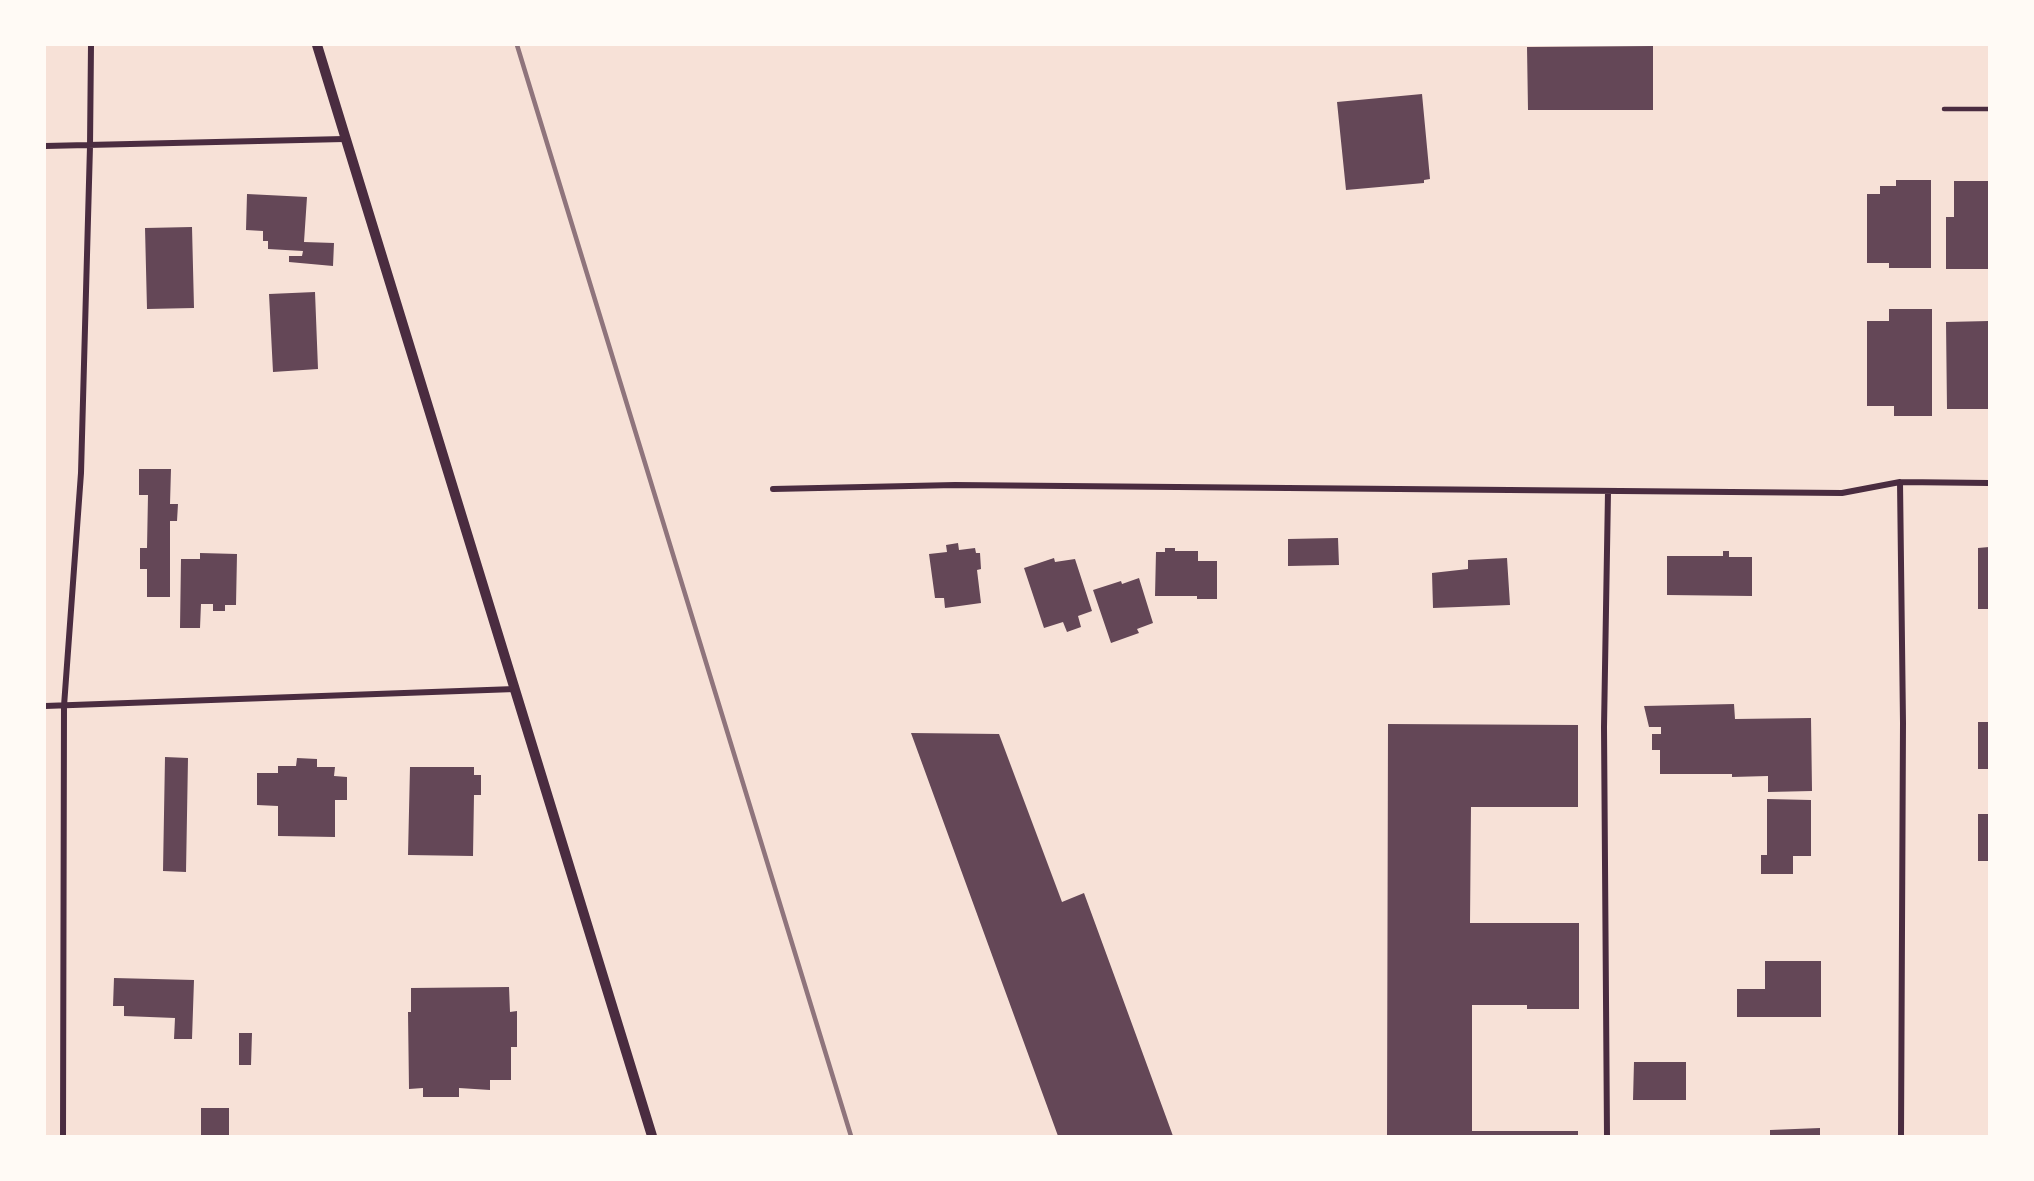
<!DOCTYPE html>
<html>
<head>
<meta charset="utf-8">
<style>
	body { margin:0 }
	#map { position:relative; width:2034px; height:1181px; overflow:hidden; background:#f7e1d7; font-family:"Fira Sans",sans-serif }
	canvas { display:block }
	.frame { position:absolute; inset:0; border:46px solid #fffaf5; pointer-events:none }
</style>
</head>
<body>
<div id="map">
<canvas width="2034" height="1181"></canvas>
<div class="frame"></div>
</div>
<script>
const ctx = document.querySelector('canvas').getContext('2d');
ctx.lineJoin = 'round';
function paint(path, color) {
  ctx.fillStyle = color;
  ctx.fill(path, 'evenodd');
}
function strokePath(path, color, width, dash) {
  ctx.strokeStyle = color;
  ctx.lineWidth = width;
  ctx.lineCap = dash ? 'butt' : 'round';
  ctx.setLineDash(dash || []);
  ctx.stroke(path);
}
paint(new Path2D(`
	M1653,46V110H1528L1527,47Z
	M1422,94L1430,179L1424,180V183L1346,190L1337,102Z
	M1896,180H1931V268H1889V263H1867V194H1880V186H1896Z
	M1954,181H1989V269H1946V217H1954Z
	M247,194L307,197L304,242L334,243L333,266L289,262V256H302L303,251L268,249V241H263V231L246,230Z
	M192,227L194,308L147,309L145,228Z
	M315,292L318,369L273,372L269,294Z
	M1889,309H1932V416H1894V406H1867V321H1889Z
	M1989,321V409H1947L1946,322Z
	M139,469H171L170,504H178L177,521H170V597H147V569H140V548H147L148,495H139Z
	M1338,538L1339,565L1288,566V539Z
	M958,543L959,550L975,548L976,553H980L981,569L977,570L981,603L945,608L944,598H935L929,554L947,552L946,545Z
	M1989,547V609H1978V548Z
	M1165,548H1175V551H1198V561H1217V599H1197V596H1155L1156,552H1165Z
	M1723,551H1729V557H1752V596L1667,595V556H1723Z
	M200,553L237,554L236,605H225V611H213V604H201L200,628H180L181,559H200Z
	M1054,558L1055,562L1075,559L1092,611L1078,616L1081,627L1067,632L1063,622L1044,628L1024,568Z
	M1507,558L1510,605L1433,608L1432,573L1468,569V560Z
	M1139,578L1153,623L1137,629L1139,633L1111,643L1093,590L1121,581L1122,584Z
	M1734,704L1735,719L1811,718L1812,791L1768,792V776L1732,777V774H1660V750H1652V734H1661V727H1649L1644,706Z
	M1978,722H1989V769H1978Z
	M1388,724L1578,725V807H1471L1470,923H1579V1009H1527V1005H1472V1131H1578V1136H1387Z
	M911,733L999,734L1062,902L1084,893L1173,1136H1058Z
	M165,757L188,758L186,872L163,871Z
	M297,758L317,759V767H335L334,776L347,777V800H335V837L278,836V806L257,805V773H278V766H296Z
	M410,767H474V775H481V795H474L473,856L408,855Z
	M1767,799L1811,800V856H1793V874H1761V855H1767Z
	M1978,814H1989V861H1978Z
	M1765,961H1821V1017H1737V989H1765Z
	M114,978L194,980L192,1039H174L175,1018L124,1016V1006H113Z
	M509,987L510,1012L517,1011V1047H511V1080H490V1090L459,1088V1097H423V1088L409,1089L408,1012H411V988Z
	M239,1033H252L251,1065H239Z
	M1634,1062H1686V1100H1633Z
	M201,1108H229V1136H201Z
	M1820,1128V1136H1770V1130Z`), '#644757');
strokePath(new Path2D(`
	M1944,109H1989`), '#4a2c40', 4.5);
strokePath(new Path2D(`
	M45,146L344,139
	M1900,482L1903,723L1901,1136
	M773,489L955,485L1842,493L1900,482L1989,483
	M45,706L515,689
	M63,1136L64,706L81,473L90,146L91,45
	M1607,1136L1604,727L1608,492`), '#4a2c40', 6);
strokePath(new Path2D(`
	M317,45L652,1136`), '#4a2c40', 10);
strokePath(new Path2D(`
	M517,45L851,1136`), '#8f747c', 4.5);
</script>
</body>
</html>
